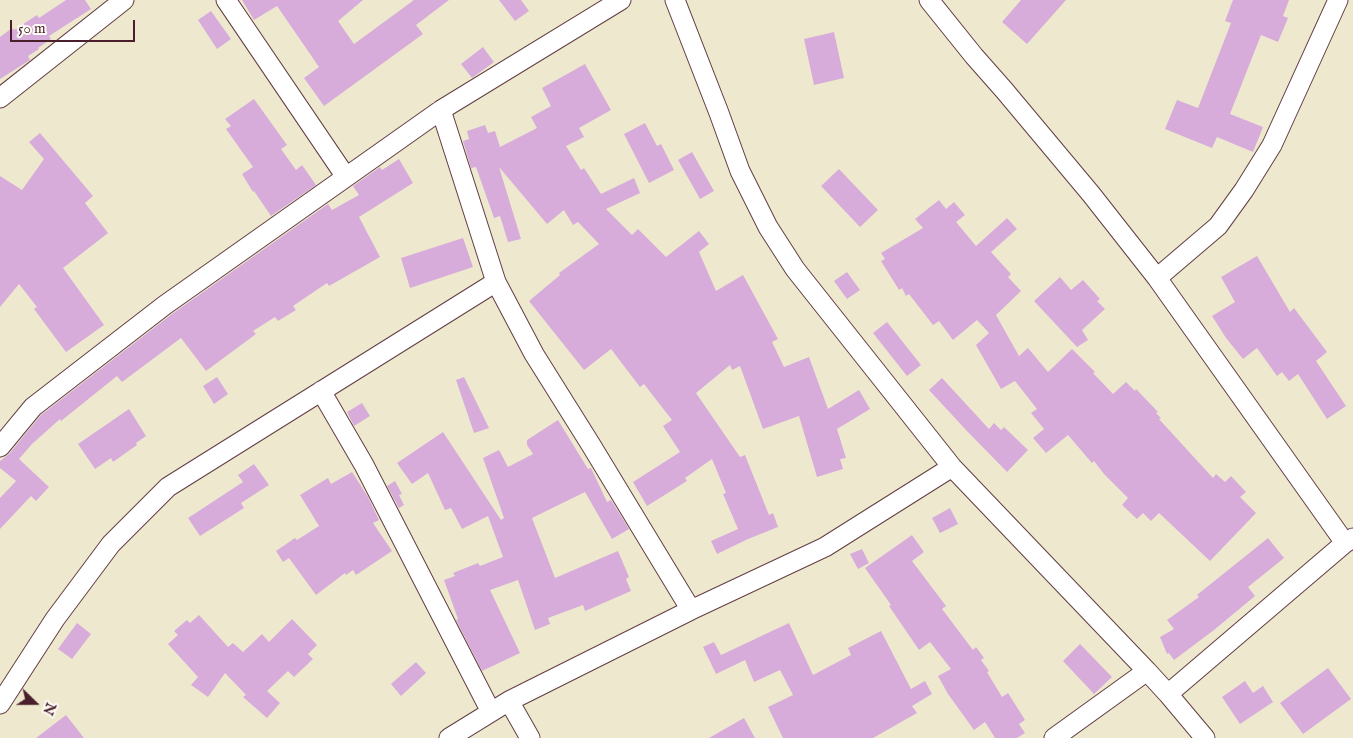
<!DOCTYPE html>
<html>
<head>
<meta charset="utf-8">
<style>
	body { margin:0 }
	#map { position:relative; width:1353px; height:738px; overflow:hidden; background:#eee9ce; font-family:"IM FELL English",serif }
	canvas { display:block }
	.north { position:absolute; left:10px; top:678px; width:50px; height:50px; -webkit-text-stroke:4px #fdfcf7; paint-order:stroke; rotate:112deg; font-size:14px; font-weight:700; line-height:20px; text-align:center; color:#4a1f2b }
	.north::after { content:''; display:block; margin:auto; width:18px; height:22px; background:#4a1f2b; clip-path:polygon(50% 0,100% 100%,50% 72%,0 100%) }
	.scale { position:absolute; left:10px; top:20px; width:125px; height:22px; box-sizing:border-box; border:2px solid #4a1f2b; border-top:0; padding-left:6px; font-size:15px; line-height:18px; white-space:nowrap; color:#4a1f2b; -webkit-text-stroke:4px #fdfcf7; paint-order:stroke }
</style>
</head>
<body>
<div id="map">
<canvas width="1353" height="738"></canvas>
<div class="north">N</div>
<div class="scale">50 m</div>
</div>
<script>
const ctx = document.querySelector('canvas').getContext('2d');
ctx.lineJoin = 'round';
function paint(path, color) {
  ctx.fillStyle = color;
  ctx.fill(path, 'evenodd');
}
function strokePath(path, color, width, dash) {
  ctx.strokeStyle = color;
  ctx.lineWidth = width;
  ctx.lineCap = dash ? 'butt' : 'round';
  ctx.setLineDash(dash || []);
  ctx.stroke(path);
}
paint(new Path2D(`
	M66,0H85L91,9L49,36L51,39L38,48L39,49L28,56L30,60L0,79V37L12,28L14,30L37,15L39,18Z
	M242,0H363L338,21L354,44L414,0H449L416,25L423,34L324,106L304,78L319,67L277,6L254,20Z
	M499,0H521L529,11L515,21Z
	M1021,0H1066L1027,44L1002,22Z
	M1233,0H1289L1283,16L1288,18L1278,42L1261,35L1230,114L1263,127L1253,152L1217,137L1212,148L1165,129L1177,100L1198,108L1231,23L1225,21Z
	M211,11L231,39L217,49L198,20Z
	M834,32L844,78L814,85L804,39Z
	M483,47L494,62L472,78L461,64Z
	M585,64L611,110L579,128L584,137L566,146L581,170L584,168L601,194L634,178L640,193L606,209L632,235L638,229L666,257L699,231L709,244L699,252L716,291L743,275L778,339L772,342L784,367L809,357L828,409L859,390L870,409L837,429L846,458L840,459L843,469L817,477L799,416L763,429L740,366L732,370L730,365L696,393L740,457L745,455L769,515L773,513L778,527L748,539L717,554L711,541L738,529L723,494L726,493L712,459L685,478L687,481L647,506L633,482L680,452L663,426L672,420L644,384L640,387L611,349L584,370L529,301L560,275L559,273L599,244L578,222L573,225L564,210L547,224L499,167L521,239L508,242L500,216L494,218L476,167L471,168L463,141L469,139L467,131L485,125L488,133L495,131L500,147L537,128L531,117L551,106L542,88Z
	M254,99L287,145L281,149L296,170L302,165L316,185L271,216L254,191L253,192L242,174L253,167L226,129L231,126L225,119Z
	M645,123L657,146L661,144L674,170L649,183L624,134Z
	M40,133L93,196L85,203L108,233L63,268L104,325L66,352L34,309L37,307L19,284L0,307V176L22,190L44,159L29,142Z
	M692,152L714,191L700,199L678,160Z
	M399,159L413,183L359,217L380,257L329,286L327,283L293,306L296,310L278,321L275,317L253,331L256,334L206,371L181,338L122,382L117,376L61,421L60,419L32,444L19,459L49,487L36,501L31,496L0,529V498L16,481L0,468V461L9,454L41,415L172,314L328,204L332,210L359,195L353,186L380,167L382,170Z
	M839,169L878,210L860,227L821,186Z
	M939,200L946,209L954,202L965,215L956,222L976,246L1007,218L1017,229L991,252L1011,274L1008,277L1021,291L996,315L1019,356L1028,348L1048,372L1072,349L1095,372L1093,373L1113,394L1126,382L1135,391L1136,389L1158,412L1156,413L1161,418L1159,419L1213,478L1216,474L1225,482L1231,476L1246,492L1240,497L1256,513L1210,561L1159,513L1151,521L1143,513L1137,519L1122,505L1128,498L1104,474L1094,461L1092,463L1068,435L1046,453L1033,438L1044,429L1031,413L1037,409L1015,381L1001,389L976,345L989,333L977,320L953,340L939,321L933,325L909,294L906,296L902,288L899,290L881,261L885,259L881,253L923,228L915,219Z
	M463,238L473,267L410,288L401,258Z
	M1257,256L1290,312L1294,308L1327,352L1316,361L1346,406L1327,419L1298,374L1289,381L1282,372L1277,376L1257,348L1243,359L1226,338L1212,316L1235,302L1221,277Z
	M847,272L860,290L847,299L834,281Z
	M1060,277L1071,290L1083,280L1100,299L1097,301L1105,309L1082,330L1088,340L1077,347L1034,301Z
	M887,322L921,365L907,376L873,333Z
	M217,377L228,394L214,404L203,386Z
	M464,377L489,428L474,433L456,380Z
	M942,378L989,429L994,423L1001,430L1004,427L1028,450L1007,472L966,430L929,390Z
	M362,403L370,416L354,426L347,412Z
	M129,409L146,436L136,443L137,445L113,462L111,458L95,469L78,444Z
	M558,420L588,469L591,468L607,502L611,500L629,529L612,539L585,492L532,518L555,578L618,551L629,577L626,579L631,591L585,611L583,605L548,618L550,624L535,630L518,580L490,590L520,653L482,671L456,620L458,619L444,580L455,576L453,573L478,563L480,566L503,557L488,516L462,529L451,508L445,510L428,473L412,484L397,463L443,432L501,520L504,518L483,458L499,450L508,467L533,454L527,445V440Z
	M254,464L269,485L241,503L244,508L200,536L188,518L243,482L238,475Z
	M352,472L368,497L379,520L373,523L392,551L356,575L353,570L346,575L345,573L316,595L289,558L283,562L276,551L295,538L297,540L319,526L300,495L328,478L331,484Z
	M395,481L402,494L399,495L404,505L399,508L387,486Z
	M950,508L958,524L940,533L932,518Z
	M912,535L924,552L912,561L946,606L942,609L973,650L976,647L984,658L981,660L989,671L987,672L1002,697L1008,693L1025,720L1019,724L1025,733L1017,738H995L985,722L974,730L948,694L938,676L951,669L930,642L919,650L889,606L891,605L865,568Z
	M1268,538L1284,558L1248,587L1255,596L1214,630L1174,660L1169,653L1167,654L1160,637L1174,629L1167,620L1199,597L1197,595Z
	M862,549L869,563L858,569L850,554Z
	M199,615L228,647L233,643L243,652L262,634L269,642L292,619L317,645L308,654L313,659L294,677L288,671L267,691L280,703L267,718L243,697L246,695L225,673L208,697L191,685L198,677L168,644L178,635L174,631L187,620L190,623Z
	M77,623L91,634L72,659L58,649Z
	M789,623L813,675L851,655L848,648L881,631L911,689L925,681L932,694L912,706L917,713L873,738H783L768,707L793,695L780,670L754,682L745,660L716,674L703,647L714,642L721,655Z
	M1080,644L1112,677L1094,694L1063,661Z
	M416,662L426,673L401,696L391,684Z
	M1328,668L1351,699L1303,734L1280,703Z
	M1245,681L1253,693L1263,686L1273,702L1240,724L1222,697Z
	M66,715L84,738H36Z
	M744,718L755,738H709Z`), '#d7acdb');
const street = new Path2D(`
	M226,0L346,177
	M675,0L719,113L740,171L768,227L795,269L952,467L1147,671L1168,694L1205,738
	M929,0L974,56L1004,90L1091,194L1157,278L1345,543
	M0,98L124,0
	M441,110L496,282L534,354L591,445L691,610
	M1157,278L1218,226L1244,190L1272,145L1338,0
	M321,391L364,465L491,712
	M0,447L33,407L165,305L441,110L621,0
	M1168,694L1345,543L1353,538
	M509,701L530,738
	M0,704L55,619L111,544L168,487L496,282
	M449,738L509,701L691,610L825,547L952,467
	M1054,738L1147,671`);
strokePath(street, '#633d43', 21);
strokePath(street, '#fff', 19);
</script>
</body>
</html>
